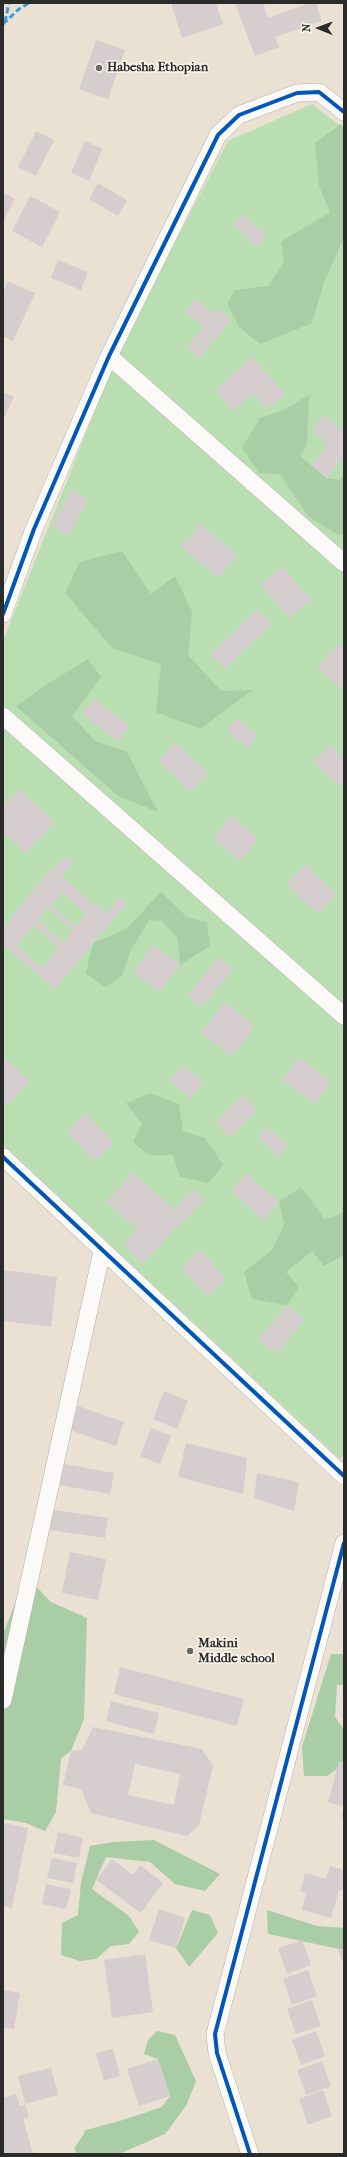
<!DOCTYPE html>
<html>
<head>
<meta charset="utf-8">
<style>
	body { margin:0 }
	#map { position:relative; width:347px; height:2157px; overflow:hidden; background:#eae1d2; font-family:"IM FELL French Canon",serif }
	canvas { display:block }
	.frame { position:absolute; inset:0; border:4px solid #2b2b2b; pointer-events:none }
	.north { position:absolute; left:299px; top:8px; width:40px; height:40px; -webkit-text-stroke:3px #fbf7ec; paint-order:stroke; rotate:271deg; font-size:11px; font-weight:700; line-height:16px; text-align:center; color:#2b2b2b }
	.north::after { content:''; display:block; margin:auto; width:14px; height:18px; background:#2b2b2b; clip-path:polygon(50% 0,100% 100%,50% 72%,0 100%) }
</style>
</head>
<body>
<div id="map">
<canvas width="347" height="2157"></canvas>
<div class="frame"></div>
<div class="north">N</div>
</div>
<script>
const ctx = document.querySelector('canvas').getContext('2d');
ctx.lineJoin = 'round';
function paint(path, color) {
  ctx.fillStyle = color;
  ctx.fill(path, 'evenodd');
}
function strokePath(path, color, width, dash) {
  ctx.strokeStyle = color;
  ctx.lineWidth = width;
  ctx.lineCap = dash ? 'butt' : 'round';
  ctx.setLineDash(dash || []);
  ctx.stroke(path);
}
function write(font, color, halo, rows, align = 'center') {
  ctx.font = font + ' "IM FELL French Canon",serif';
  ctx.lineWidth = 3;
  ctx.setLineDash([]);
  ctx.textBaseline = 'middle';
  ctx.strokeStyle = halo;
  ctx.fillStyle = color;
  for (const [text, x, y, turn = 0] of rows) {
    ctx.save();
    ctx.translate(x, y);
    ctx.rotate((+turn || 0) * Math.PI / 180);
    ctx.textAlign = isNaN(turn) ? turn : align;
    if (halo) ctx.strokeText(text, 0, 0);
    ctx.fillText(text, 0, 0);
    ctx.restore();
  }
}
paint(new Path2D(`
	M312,104L344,129V1454L340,1459L3,1145V641L120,348L228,141Z`), '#b9deb2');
paint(new Path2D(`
	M341,124L344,129V238L324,282L312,323L260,344L240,328L227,303L235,290L268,286L284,263L281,242L330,212L319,186L315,143Z
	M309,395L307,445L300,456L326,478L339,480L344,476V534L338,535L308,516L280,474L259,473L242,448L260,418L284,410Z
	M122,551L151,594L175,576L192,612L188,655L221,691L253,690L200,729L156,712L161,664L112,648L65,593L80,562Z
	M88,659L101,677L72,716L95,741L127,752L158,812L118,796L16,706L49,683Z
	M161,892L186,916L207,923L210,946L180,965L178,939L162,921L149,920L130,952L122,976L105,987L86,973L93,943L126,929Z
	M150,1093L179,1104L183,1131L205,1138L223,1165L209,1183L180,1177L173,1155H149L133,1142L142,1124L126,1103Z
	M301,1187L325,1220L344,1212V1255L324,1266L312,1251L286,1272L299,1287L287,1305L252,1299L244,1272L273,1249L284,1224L279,1202Z
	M26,1576L51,1602L87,1618L84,1719L71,1751L61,1758L56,1812L45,1831L26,1823L3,1819V1634Z
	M331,1654H344V1685H337L335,1717L344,1729V1764L327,1776H304L302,1747Z
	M154,1840L220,1874L205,1891L175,1884L150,1862L106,1857L92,1889L129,1916L139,1932L129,1944L111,1946L96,1959L80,1961L61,1955L62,1923L78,1915L81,1882L90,1846L113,1842Z
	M192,1910L210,1915L218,1933L189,1967L176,1948Z
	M267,1910L317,1926L344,1928V1950L268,1934Z
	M157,2031L175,2035L196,2081L186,2106L165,2134L119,2154H78L74,2149L86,2130L123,2120L162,2107L170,2096L158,2059L144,2054L148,2040Z`), '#a9cda5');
paint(new Path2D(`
	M171,3H216L223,24L182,38Z
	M235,3H263L268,18L310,3H316L322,21L275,37L279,47L255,56Z
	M96,40L125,50L108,99L79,89Z
	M36,131L54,140L36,176L18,167Z
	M85,141L102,149L89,181L71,172Z
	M98,183L127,200L118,216L89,199Z
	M4,193L15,199L3,221V194Z
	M30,196L60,212L42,247L12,231Z
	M243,214L267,236L257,247L233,224Z
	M58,260L88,272L81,290L51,278Z
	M8,281L35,293L13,341L3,336V292Z
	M196,299L214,314L218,309L231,320L200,358L187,347L203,327L185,312Z
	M252,357L285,394L267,409L253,393L233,411L215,390Z
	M3,392L14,397L3,419Z
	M324,415L340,430L344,426V457L326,478L311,465L328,445L312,429Z
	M71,490L88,500L69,535L52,526Z
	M200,524L237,555L218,578L181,547Z
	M282,567L311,599L290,618L261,585Z
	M257,609L271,624L225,669L211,654Z
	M338,644L344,650V692L317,667Z
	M94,699L129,726L118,741L82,714Z
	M237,718L258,735L249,748L227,731Z
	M175,742L208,773L190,791L158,761Z
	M330,745L344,759V780L339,786L314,762Z
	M19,789L55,822L26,853L3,832V806Z
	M231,816L258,839L240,861L213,838Z
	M65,856L73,862L62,876L93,905L95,903L107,913L120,897L127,903L55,989L3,944V928L52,867L55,869ZM62,892L86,914L76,927L51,905ZM48,908L73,930L63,943L38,920ZM34,925L59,948L42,968L16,946Z
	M305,864L336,894L318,914L286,884Z
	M153,945L180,965L160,992L133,972Z
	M219,957L233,969L201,1007L188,995Z
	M224,1002L255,1026L232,1056L201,1033Z
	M3,1056L30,1081L7,1106L3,1102Z
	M299,1057L331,1082L314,1104L282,1080Z
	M183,1065L204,1082L190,1098L170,1081Z
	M242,1095L257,1110L230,1137L216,1122Z
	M86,1113L114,1143L95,1161L67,1132Z
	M268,1127L288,1146L278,1156L258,1137Z
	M132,1172L174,1209L193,1189L204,1199L180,1226L178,1225L143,1264L123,1245L137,1229L107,1202Z
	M246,1173L279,1202L263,1220L231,1191Z
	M201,1250L226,1279L207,1296L181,1267Z
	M3,1270L57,1277L51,1327L3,1321Z
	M287,1305L304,1320L277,1354L259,1340Z
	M164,1391L188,1401L177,1429L153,1419Z
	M78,1406L124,1422L116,1446L70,1430Z
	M151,1428L171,1436L160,1464L140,1456Z
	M186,1443L247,1458L243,1494L178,1477Z
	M64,1464L114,1473L110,1494L60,1485Z
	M257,1473L299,1482L294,1511L254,1498Z
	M53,1510L108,1518L105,1538L50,1530Z
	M70,1552L106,1559L98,1600L62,1593Z
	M120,1667L244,1699L237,1726L114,1694Z
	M111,1701L159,1713L154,1734L106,1721Z
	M93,1727L202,1749L213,1766L199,1825L187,1836L91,1813L81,1789L63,1785L71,1751L82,1750ZM135,1764L180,1774L174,1805L128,1795Z
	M339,1761L344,1763V1818L341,1817L344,1807L328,1802Z
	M3,1823L28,1828L12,1908L3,1906Z
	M58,1832L83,1838L79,1858L54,1853Z
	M52,1858L77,1863L73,1883L47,1878Z
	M112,1859L133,1875L140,1865L163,1883L141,1913L96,1880Z
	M330,1866L344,1870V1887L343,1891L339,1890L331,1918L302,1910L306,1893L300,1891L305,1873L326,1879Z
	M46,1884L71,1889L66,1909L42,1904Z
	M159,1909L185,1918L176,1948L149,1940Z
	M302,1940L311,1965L287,1974L278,1948Z
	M344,1948V1965L338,1950Z
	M145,1954L153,2012L112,2018L104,1960Z
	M308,1970L317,1996L292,2005L283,1979Z
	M3,1990L20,1993L14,2029L3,2028Z
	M312,2000L321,2026L296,2034L287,2009Z
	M316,2031L325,2056L301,2065L292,2040Z
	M113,2049L120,2076L104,2081L96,2053Z
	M158,2059L170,2096L139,2106L127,2069Z
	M322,2061L331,2086L306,2095L297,2070Z
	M51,2068L58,2095L25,2104L18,2076Z
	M323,2090L332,2116L308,2125L299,2099Z
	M16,2094L20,2106L25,2104L29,2117L23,2119L33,2154H3V2098Z`), '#d6cdcf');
const minor = new Path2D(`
	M109,356L344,563
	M3,614L34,529L109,356L218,135L239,115L297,93L319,92L344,112
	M3,716L344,1016
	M3,1157L344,1476
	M3,1700L102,1251
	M250,2154L217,2053L215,2034L344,1543`);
strokePath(minor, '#b5afa5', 18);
strokePath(minor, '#fcfaf8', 17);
strokePath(new Path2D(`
	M5,22L9,3
	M3,24L19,9L29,3`), '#3d9ce1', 3, [6, 3]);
strokePath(new Path2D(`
	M3,614L34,529L109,356L218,135L239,115L297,93L319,92L344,112
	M3,1157L344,1476
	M250,2154L217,2053L215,2034L344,1543`), '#0057b8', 4);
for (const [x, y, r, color] of [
	[99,68,4,"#6e6b65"],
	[190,1651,4,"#6e6b65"]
]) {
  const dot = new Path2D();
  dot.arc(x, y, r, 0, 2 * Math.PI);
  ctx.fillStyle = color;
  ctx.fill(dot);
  strokePath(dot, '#fbf7ec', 1.5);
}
write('bold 13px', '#2b2b2b', '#fbf7ec', [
	["Habesha Ethopian",107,68],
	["Makini",198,1644],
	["Middle school",198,1659]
], 'left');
</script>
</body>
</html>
